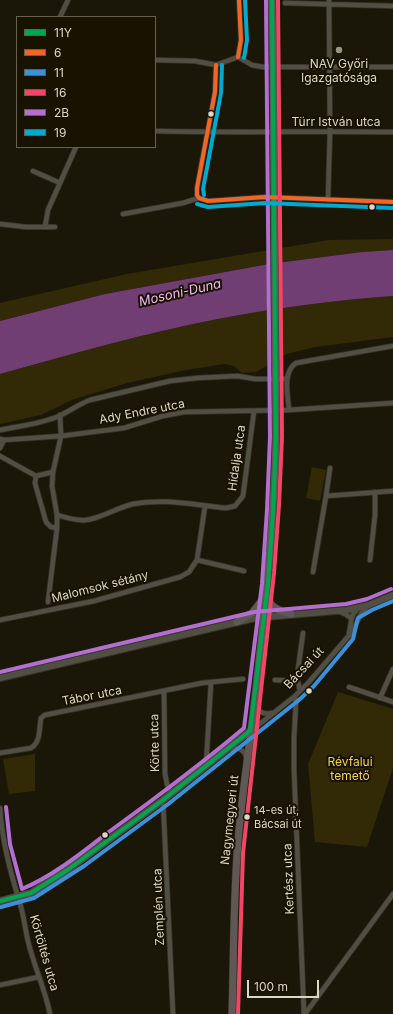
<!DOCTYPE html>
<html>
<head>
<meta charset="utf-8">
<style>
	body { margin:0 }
	#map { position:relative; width:393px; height:1014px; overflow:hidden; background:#1b1708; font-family:Inter,sans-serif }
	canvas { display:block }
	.legend { position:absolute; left:16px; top:16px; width:140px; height:132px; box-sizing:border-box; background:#181200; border:1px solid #66614f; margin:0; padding:5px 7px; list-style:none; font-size:12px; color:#dcd7c6 }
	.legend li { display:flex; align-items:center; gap:8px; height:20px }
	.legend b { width:20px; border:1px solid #66614f }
	.scale { position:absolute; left:247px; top:980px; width:72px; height:18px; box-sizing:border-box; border:2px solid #dcd7c6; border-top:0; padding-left:5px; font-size:12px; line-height:14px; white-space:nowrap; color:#dcd7c6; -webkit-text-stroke:3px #181200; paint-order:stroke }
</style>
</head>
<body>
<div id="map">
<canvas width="393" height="1014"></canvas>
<ul class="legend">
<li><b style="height:5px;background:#00a651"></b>11Y</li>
<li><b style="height:5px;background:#f26522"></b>6</li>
<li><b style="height:5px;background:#3a90db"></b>11</li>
<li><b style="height:5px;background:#f34667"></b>16</li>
<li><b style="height:5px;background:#b36fd0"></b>2B</li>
<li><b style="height:5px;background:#00a9ce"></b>19</li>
</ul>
<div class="scale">100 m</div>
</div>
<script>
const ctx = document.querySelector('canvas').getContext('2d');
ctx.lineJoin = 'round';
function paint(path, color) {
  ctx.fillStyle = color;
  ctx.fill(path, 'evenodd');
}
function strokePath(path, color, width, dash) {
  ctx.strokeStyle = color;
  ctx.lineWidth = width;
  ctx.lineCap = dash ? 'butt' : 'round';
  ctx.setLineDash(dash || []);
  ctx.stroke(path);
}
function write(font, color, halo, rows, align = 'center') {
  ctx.font = font + ' Inter,sans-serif';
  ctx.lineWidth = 4;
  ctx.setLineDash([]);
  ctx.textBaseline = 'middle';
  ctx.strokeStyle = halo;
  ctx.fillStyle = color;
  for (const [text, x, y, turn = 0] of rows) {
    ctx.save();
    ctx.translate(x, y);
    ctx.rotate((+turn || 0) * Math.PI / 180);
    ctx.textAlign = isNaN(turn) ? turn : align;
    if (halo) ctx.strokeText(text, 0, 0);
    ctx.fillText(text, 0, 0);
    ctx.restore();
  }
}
paint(new Path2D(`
	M393,239V250L362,252L269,264L105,294L0,321V303L127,274L329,240Z
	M393,296V337L315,347L287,354L256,372L242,373L234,366L225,364L186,370L127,383L72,400L41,415L0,424V374C72,354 145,333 218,319C276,308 334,300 393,296Z
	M312,467L326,470L320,501L306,498Z
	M338,692L393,709V768L367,847L315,842L308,764Z
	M35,754V791L9,794L3,759Z`), '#322907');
paint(new Path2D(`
	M393,250V296C334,300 276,308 218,319C145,333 72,354 0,374V321L105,294L269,264L362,252Z`), '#703e73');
paint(new Path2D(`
	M281,261V311L268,313L267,263Z`), '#1b1708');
const minor = new Path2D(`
	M285,3L393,6
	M60,17L68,0
	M238,57L252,65L263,67H393
	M238,57L241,40L239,0
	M155,60L195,61L216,65
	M216,65L238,57
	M155,131C234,133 314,131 393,132
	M33,171L60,183
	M199,198L197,195V188L215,92L216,65
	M328,200L330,131L329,0
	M123,214L183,203L199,198L208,201L265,197L393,202
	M0,224L26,227H55
	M45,227L48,210L76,147
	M289,410C288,396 282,372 296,363L393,346
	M0,430C19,426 41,424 59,416C70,411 79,404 90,400L170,381L197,378L237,376L256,379H287
	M0,439L4,440L61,436L124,428L163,416L184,412L289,410L393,403
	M0,448L4,440
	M0,456L36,476L35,483L46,522L51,527L57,528
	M36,476L53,472
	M326,496L330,468
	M57,515C65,517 73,520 81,520C94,522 118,507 133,504C164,498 195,505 226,508L235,506L243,496L254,411
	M197,560L244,571
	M370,560L375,515V492
	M313,572L326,496L393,491
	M48,602L57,528V515L52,486L53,472L61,436L60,415
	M338,611L345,614L351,618
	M0,620L94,601L180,577L189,572L197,560L205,506
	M349,633C352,623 349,615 359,608
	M275,680L297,681
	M349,687L393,702
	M300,691L297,677L303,633
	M164,692L165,774L167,784L171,793
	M295,696L296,701L294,738V770L304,1014
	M380,698L393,669
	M255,704C258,712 263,715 272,713
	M251,731L295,696L309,682L352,632L362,612L368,606
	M229,749C238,747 244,749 247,758
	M0,753L31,748C41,742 39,728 41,718L45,715L202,683L243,679
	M206,766L211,682
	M163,800L173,1014
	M0,808C2,842 11,874 21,907C25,922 26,937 31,952C37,973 46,993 50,1014
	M0,985L39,977
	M305,1014L393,894`);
const tertiary = new Path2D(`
	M0,678L255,618L347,610L369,605L393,595`);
const secondary = new Path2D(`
	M0,901L31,893L66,871L163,800L250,731`);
const primary = new Path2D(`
	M272,0L273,54
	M266,594C269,607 279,611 291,614
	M237,622L252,613L266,595
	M232,1014C234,953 233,891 239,830C243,789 249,748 254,707C264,617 274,528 276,437`);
strokePath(minor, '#363229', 6);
strokePath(tertiary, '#363229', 8);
strokePath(secondary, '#363229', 8);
strokePath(primary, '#363229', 8);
strokePath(minor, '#514e43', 4.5);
strokePath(tertiary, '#514e43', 6);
strokePath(secondary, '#514e43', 7);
strokePath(primary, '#5f5854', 7);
const primaryBridge = new Path2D(`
	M273,54L276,437`);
strokePath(primaryBridge, '#363229', 8, []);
strokePath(primaryBridge, '#5f5854', 7);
strokePath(new Path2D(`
	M250,731L268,584L273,511L276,437L272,0
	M0,901L31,893L66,871L163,800L250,731`), '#00a651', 4);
strokePath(new Path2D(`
	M238,57L241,40L239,0
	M199,198L208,201L265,197L393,202
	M199,198L197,195V188L215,92L216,65`), '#f26522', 4);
strokePath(new Path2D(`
	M1,907L34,898L84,866L167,805L299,700L314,686L353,639L358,618L372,610L393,601`), '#3a90db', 4);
strokePath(new Path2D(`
	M238,1014L243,853L274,573L279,505L282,437L278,0`), '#f34667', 4);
strokePath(new Path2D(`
	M0,672L254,612L346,604L367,599L391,589
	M6,807L10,844L22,889C53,876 80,854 106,834C153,800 200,765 244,728L262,584L267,510L270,437L266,0`), '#b36fd0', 4);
strokePath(new Path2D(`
	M244,58L247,40L245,0
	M204,195L203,189L221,93L222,65
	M197,204L208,207L265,203L393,208`), '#00a9ce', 4);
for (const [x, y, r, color] of [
	[339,50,4,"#989484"],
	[211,114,3.5,"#dcd7c6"],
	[372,207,3.5,"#dcd7c6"],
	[309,691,3.5,"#dcd7c6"],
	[247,817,3.5,"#dcd7c6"],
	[105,835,3.5,"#dcd7c6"]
]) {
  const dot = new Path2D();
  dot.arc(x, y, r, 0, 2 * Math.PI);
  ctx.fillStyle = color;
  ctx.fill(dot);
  strokePath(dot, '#181200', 1.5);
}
write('11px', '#dcd7c6', '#181200', [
	["14-es út,",254,811],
	["Bácsai út",254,825]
], 'left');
write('12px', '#dcd7c6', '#181200', [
	["NAV Győri",339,64],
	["Igazgatósága",339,78]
]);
write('12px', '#dcd7c6', '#181200', [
	["Türr István utca",336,122],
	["Ady Endre utca",142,412,-11],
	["Hídalja utca",237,458,-82],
	["Malomsok sétány",100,587,-14],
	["Bácsai út",304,668,-47],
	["Tábor utca",92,696,-11],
	["Körte utca",155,743,-91],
	["Nagymegyeri út",230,820,-84],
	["Kertész utca",289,879,-92],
	["Zemplén utca",159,907,-92],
	["Körtöltés utca",44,953,74]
]);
write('12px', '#f3d259', '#181200', [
	["Révfalui",350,762],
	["temető",350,776]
]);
write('italic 13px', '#f6b8fc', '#181200', [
	["Mosoni-Duna",180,293,-13]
]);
</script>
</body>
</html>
